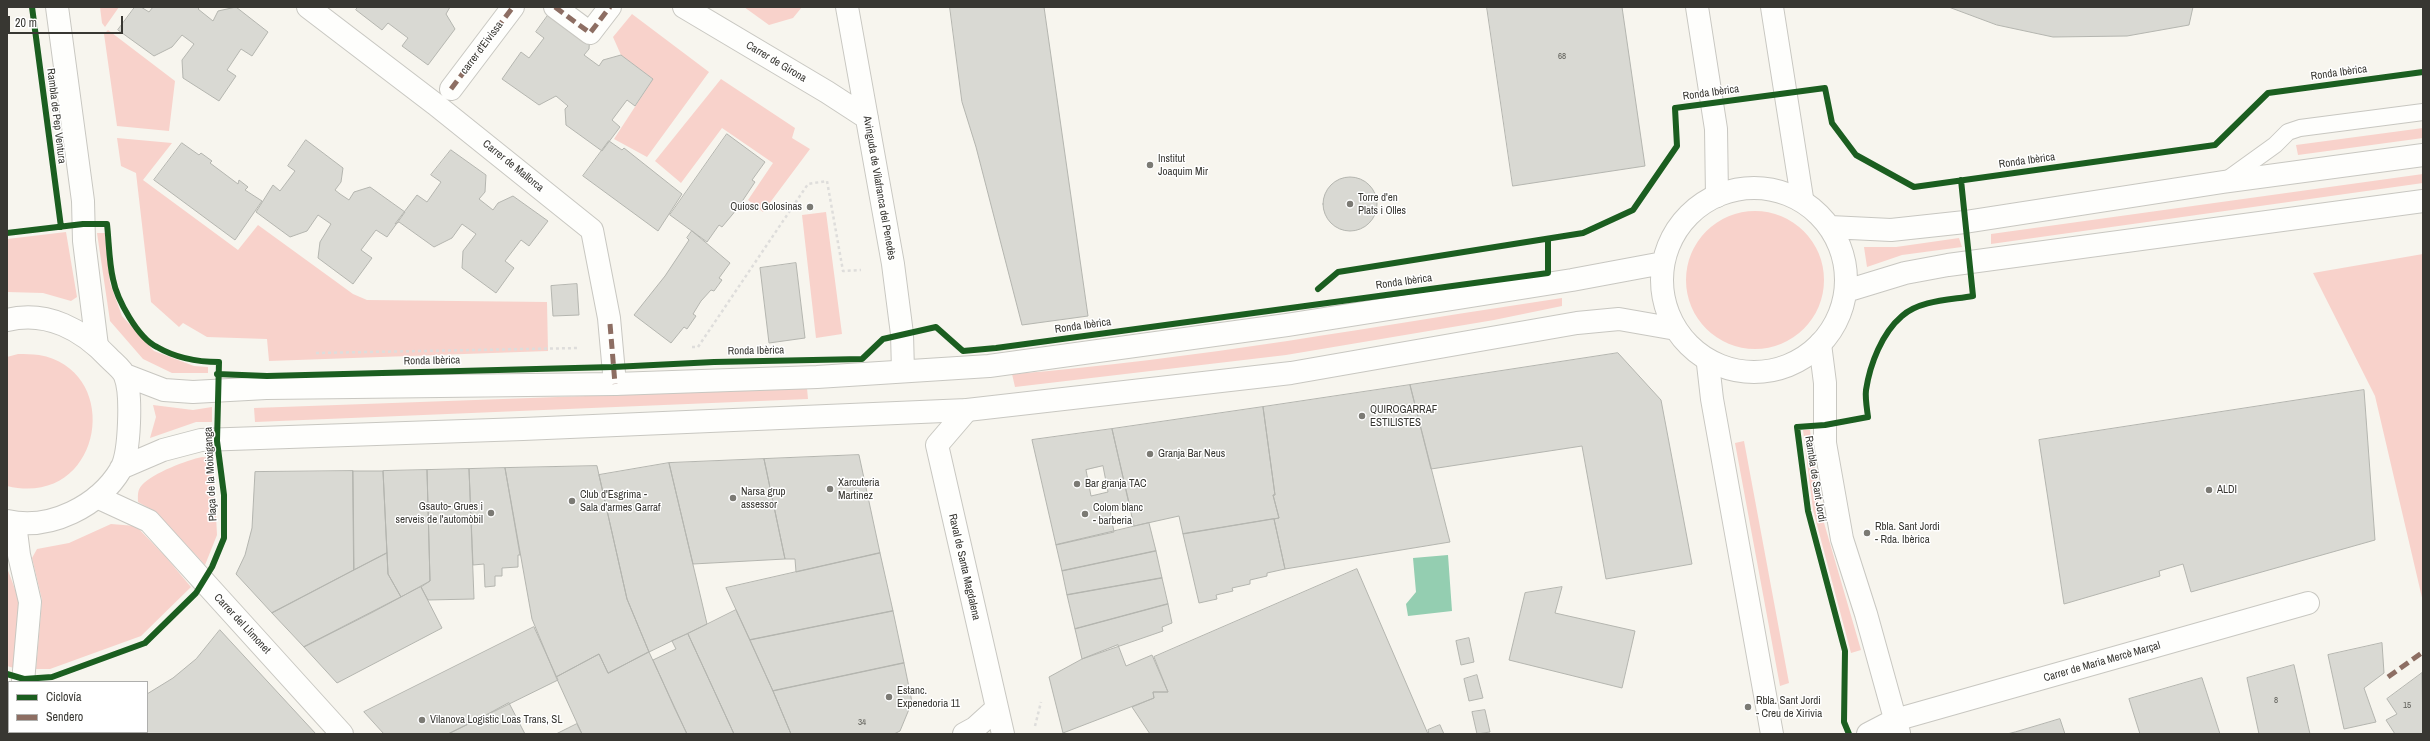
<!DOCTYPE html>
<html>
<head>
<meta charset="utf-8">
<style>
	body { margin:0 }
	#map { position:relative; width:2430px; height:741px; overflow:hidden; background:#f7f5ee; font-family:"Archivo Narrow",sans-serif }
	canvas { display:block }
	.frame { position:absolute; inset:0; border:8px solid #383732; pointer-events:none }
	.legend { position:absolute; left:8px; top:681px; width:140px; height:52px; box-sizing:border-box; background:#fff; border:1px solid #afafad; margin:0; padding:5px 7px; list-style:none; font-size:12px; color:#383732 }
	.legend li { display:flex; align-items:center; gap:8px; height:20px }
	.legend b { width:20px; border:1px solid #afafad }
	.scale { position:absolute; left:8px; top:16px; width:115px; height:18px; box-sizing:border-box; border:2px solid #383732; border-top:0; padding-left:5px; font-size:12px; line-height:14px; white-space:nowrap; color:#383732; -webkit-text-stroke:3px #fff; paint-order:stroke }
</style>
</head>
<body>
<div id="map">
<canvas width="2430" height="741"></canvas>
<div class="frame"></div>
<ul class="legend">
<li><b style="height:5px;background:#1b5e20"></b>Ciclovía</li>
<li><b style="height:5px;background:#8d6e63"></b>Sendero</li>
</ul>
<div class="scale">20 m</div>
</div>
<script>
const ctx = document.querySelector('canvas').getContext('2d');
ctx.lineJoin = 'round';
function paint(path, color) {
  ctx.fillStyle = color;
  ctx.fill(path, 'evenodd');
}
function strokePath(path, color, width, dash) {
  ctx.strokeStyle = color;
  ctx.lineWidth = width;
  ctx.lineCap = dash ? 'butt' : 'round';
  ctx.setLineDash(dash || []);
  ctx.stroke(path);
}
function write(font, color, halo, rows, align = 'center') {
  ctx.font = font + ' "Archivo Narrow",sans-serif';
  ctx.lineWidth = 3;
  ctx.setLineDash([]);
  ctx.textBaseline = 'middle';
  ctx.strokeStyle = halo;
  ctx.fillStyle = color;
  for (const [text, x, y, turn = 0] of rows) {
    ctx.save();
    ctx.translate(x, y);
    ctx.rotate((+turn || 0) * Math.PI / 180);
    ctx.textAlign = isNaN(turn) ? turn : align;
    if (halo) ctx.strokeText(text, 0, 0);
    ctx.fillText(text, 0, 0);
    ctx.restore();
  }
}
paint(new Path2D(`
	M100,7H119L105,27L102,23Z
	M744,7H802L793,18L769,25Z
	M632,14L709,72L647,157L614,139L653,79L621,55L613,37Z
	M108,30L175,81L169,131L117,126L104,34Z
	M721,79L795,128L792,138L810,149L763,212L748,200L773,163L722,128L681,183L655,161Z
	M2423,128V138L2298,155L2296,145Z
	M117,138L172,143L143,180L238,250L258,225L353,294L367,300L547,302L548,351L269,361L267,339L207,337L183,323L179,327L151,302L136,173L121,166Z
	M2423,174V183L1991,244V234Z
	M1686 280a69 69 0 1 1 138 0a69 69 0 1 1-138 0Z
	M826,212L842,334L816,338L802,215Z
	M66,232L77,297L71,301L43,293L7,292V239Z
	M97,233H105L110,283L122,316L154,351L194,366L208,367V373H172L143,359L110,321Z
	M1959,238L1962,247L1902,255L1867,267L1864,247H1896Z
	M2423,254V602L2375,396L2313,273Z
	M1562,298V306L1494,320L1286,355L1015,387L1012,374C1195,360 1380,325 1562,298Z
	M18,354C25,354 32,354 39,355C125,370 103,509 7,486V357Z
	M807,388L808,399L255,422L254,408Z
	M153,405L193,410L212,407V422H196L150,438L156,417Z
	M1803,430H1810L1820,509L1861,650L1851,653L1813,510Z
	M1744,441L1789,683L1780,686L1735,443Z
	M202,457L213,458L217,535L205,565L156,512L138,502C138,496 137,490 142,485C153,473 187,460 202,457Z
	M111,524L136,526L165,556L191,587L141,636L50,669H36L42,600L32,558L37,549L69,543Z
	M7,568L20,602L14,668L7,666Z`), '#f8d2cb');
paint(new Path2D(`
	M1448,555L1452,611L1408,616L1406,604L1416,592L1413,558Z`), '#94ceb1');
const building = new Path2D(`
	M135,7H141L149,12L153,7H200L198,9L213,21L218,11L236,7L268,32L252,56L241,49L227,70L236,76L219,101L183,78L182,60L194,44L182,35L172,47L154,56L118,30Z
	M358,7H450L446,14L455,29L428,65L402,46L408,38L388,23L382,30L356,10Z
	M554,7L590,33L589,49L584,55L599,66L603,60L621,55L653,79L635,106L627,100L612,120L620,127L602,151L566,125L565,109L568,106L556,96L539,105L502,79L521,52L529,58L544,38L536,32Z
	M950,7H1044L1088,316L1022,325L976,147L962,102Z
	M1487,7H1622L1645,166L1513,186Z
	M1949,7H2193L2189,25L2127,36L2053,37L1997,25Z
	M727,134L765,162L752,180L755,182L737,209L722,227L719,225L707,242L670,215Z
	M306,140L343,168L341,182L335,190L340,194L349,200L354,192L370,187L405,212L387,237L376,230L361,250L372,258L353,284L318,258L320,242L331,224L318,215L307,231L290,237L256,212L273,185L280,191L295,171L288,166Z
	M609,141L622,150L624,148L682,194L658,231L583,176Z
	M182,143L199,155L201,153L212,161L210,163L238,184L239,180L248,187L245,190L262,201L235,240L154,180Z
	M451,150L486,175L485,192L479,199L493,210L498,203L513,196L548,221L529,246L521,240L505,261L514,268L496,293L462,268L463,251L476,234L462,224L452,238L434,247L399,222L395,224L417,195L427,202L441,182L431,175Z
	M1323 204a27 27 0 1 1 54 0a27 27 0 1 1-54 0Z
	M692,231L730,263L719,278L722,280L714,291L711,290L701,301L693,314L696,316L687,329L684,327L671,343L634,315L665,276L689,240L687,238Z
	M796,263L805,338L769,343L760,268Z
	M577,284L579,315L553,316L551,286Z
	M1618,353L1661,400L1692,564L1606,579L1582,446L1431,469L1410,385Z
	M1410,385L1450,542L1285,569L1274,519L1279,518L1273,495H1275L1263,407Z
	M2364,390L2375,540L2191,592L2183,564L2159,571L2160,576L2064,604L2039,440Z
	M1263,407L1275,495H1273L1279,518L1183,534L1179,516L1134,526L1112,429Z
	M1112,429L1130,507L1110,511L1114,532L1056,545L1032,440ZM1103,466L1108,492L1091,496L1086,470Z
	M859,455L880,553L796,572L795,559H785L764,459Z
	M764,459L785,559L693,564L669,463Z
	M669,463L707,624L649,652L627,599L599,475Z
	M597,466L627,599L649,652L608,673L599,654L556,677L532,619L505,468Z
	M505,468L520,555H518V567L502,568V576H495V586L485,587L484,564L473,565L469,469Z
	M469,469L474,599L428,600L421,587L430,581L427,470Z
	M427,470L430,581L401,597L388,574L383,471Z
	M353,471L354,570L272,613L236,574L245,555L252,528L255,472Z
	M353,471H383L387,553L354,570Z
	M1274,519L1285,569L1267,573V576L1250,580V584L1232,588L1233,591L1216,595L1217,599L1199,603L1183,534Z
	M1149,523L1156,551L1062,571L1056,545Z
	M1156,551L1162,578L1067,595L1062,571Z
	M387,553L388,574L401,597L373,612L304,647L272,613Z
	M880,553L893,611L750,640L726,588Z
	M1357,569L1428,734H1150L1132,707L1154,698L1153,692H1168L1154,657Z
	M1162,578L1168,604L1075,629L1067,595Z
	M421,587L442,628L337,683L304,647Z
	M1562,587L1555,613L1635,631L1622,688L1509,660L1525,593Z
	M1168,604L1172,623L1162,627L1163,631L1082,659L1075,629Z
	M736,610L773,691L791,734H734L688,634Z
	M893,611L904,663L773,691L750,640Z
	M534,627L558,680L448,734H384L364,712Z
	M220,630L316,734H79V732H147V694L173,678L196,659Z
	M688,634L706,673L734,734H687L674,707L653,660L676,649L672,641Z
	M1469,638L1474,662L1461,665L1456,641Z
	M2382,643L2384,673L2364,688L2376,722L2344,729L2328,655Z
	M1118,645L1126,666L1152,655L1168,692H1153L1154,698L1063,733L1049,677L1082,659Z
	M649,652L687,734H582L556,677L599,654L608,673Z
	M904,663L912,702L900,731L894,734H791L773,691Z
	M2294,665L2310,734H2259L2247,678Z
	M2422,673L2423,734H2395L2386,720L2397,714L2387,699Z
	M1477,675L1483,698L1469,701L1464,679Z
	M2202,678L2220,734H2140L2129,699Z
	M509,703L525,734H448L484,716Z
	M1485,710L1490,732L1477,734L1472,712Z
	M2060,719L2065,734H2007L2015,732Z
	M577,724L582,734H556L568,728Z
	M1440,725L1444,734H1429L1428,730Z`);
paint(building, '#d9d9d3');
strokePath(building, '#b4b5af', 1);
const lane = new Path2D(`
	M2225,181L2275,145L2288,132L2300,128L2423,112`);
const street = new Path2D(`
	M57,7L83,201L84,241L97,346
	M308,7L435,104L592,230L609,318L615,384
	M555,7L590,33L610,7
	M684,7L827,92L867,118
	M847,7L893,264L902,334L903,371
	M1697,7L1716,129L1717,196
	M1772,7L1802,198
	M451,89L513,7
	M1820,344L1825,383V443L1842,539L1866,614L1899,733
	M1708,364L1712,399L1772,734
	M967,410L937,445L1003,734
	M97,497L149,521L342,734
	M15,523L19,555L30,602L23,682
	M13,734L14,732
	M964,734L975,728L996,709
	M1868,734L1895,720L2308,603`);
const secondary = new Path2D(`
	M1662 280a92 92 0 1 1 184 0a92 92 0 1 1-184 0Z
	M1830,227L1891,230L1965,222L2223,182L2423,155
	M1846,291L1905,273L1948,265L2423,201
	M7,320C47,310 83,330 109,358C114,363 123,370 125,376C132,393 130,453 121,469C99,506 50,531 7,521
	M125,375L164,390L193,392L266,388L615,384L817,377L989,366L1287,325L1572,280L1663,263
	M121,468L163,450L201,440L523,429L967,410L1291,373L1577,323L1619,319L1676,329`);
strokePath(lane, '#c8c7c1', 18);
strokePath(street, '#c8c7c1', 24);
strokePath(secondary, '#c8c7c1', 24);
strokePath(new Path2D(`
	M692,347H698L808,184L827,181L843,271L861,270
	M316,353L579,348
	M1035,726L1041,702`), '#dedddb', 2.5, [3, 3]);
strokePath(lane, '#fefefc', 16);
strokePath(street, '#fefefc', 22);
strokePath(secondary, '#fefefc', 22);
strokePath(new Path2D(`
	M555,7L590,33L610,7
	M451,89L513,7
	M610,324L615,384
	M2388,677L2423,652`), '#8d6e63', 5, [10, 5]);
strokePath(new Path2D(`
	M32,7L61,227
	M7,233L83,224H107C109,242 109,262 113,279C117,300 138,338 157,347C176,358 197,362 219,362L217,441L224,495V538L212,567L196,593L145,643L52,677L24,679L7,674
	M1318,289L1338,272L1583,233L1633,210L1677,146L1675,108L1825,88L1832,123L1856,155L1914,187L2215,145L2268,93L2423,72
	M217,374L267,376L613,367L714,362L862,359L883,339L936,327L963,351L996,348L1548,273V239
	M1849,734L1844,722L1845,651L1808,511L1797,427L1825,425L1868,417C1867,409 1865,398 1866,390C1870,364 1882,333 1902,316C1920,300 1951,300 1973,296L1961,180`), '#1b5e20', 6);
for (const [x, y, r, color] of [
	[1150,165,4,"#7b7a74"],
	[1350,204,4,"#7b7a74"],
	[810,207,4,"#7b7a74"],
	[1362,416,4,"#7b7a74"],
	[1150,454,4,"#7b7a74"],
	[1077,484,4,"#7b7a74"],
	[830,489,4,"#7b7a74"],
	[2209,490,4,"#7b7a74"],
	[733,498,4,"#7b7a74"],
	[572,501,4,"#7b7a74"],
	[491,513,4,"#7b7a74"],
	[1085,514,4,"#7b7a74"],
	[1867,533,4,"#7b7a74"],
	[889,697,4,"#7b7a74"],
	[1748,707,4,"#7b7a74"],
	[422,720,4,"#7b7a74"]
]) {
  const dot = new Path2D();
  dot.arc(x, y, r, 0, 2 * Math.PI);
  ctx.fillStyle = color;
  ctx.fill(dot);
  strokePath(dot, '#fff', 1.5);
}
write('9px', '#60605a', null, [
	["68",1562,57],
	["8",2276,701],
	["15",2407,706],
	["34",862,723]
]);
write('11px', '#383732', '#fff', [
	["carrer d'Eivissa",482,48,-53],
	["Carrer de Girona",776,62,31],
	["Ronda Ibèrica",2339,73,-8],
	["Ronda Ibèrica",1711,93,-8],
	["Rambla de Pep Ventura",56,116,83],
	["Ronda Ibèrica",2027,161,-8],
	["Carrer de Mallorca",513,166,39],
	["Avinguda de Vilafranca del Penedès",879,188,80],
	["Ronda Ibèrica",1404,282,-8],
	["Ronda Ibèrica",1083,326,-8],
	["Ronda Ibèrica",756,351,-1],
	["Ronda Ibèrica",432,361,-1],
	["Plaça de la Moixiganga",211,474,-93],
	["Rambla de Sant Jordi",1815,479,81],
	["Raval de Santa Magdalena",964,567,77],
	["Carrer del Llimonet",242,624,47],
	["Carrer de Maria Mercè Marçal",2102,662,-16]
]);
write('11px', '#383732', '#fff', [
	["Institut",1158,159],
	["Joaquim Mir",1158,172],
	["Torre d'en",1358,198],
	["Plats i Olles",1358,211],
	["Quiosc Golosinas",802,207,"right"],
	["QUIROGARRAF",1370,410],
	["ESTILISTES",1370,423],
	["Granja Bar Neus",1158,454],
	["Xarcuteria",838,483],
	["Martinez",838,496],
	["Bar granja TAC",1085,484],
	["ALDI",2217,490],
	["Narsa grup",741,492],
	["assessor",741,505],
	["Club d'Esgrima -",580,495],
	["Sala d'armes Garraf",580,508],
	["Gsauto- Grues i",483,507,"right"],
	["serveis de l'automòbil",483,520,"right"],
	["Colom blanc",1093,508],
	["- barberia",1093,521],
	["Rbla. Sant Jordi",1875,527],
	["- Rda. Ibèrica",1875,540],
	["Estanc.",897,691],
	["Expenedoria 11",897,704],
	["Rbla. Sant Jordi",1756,701],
	["- Creu de Xirivia",1756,714],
	["Vilanova Logistic Loas Trans, SL",430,720]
], 'left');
</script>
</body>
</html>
